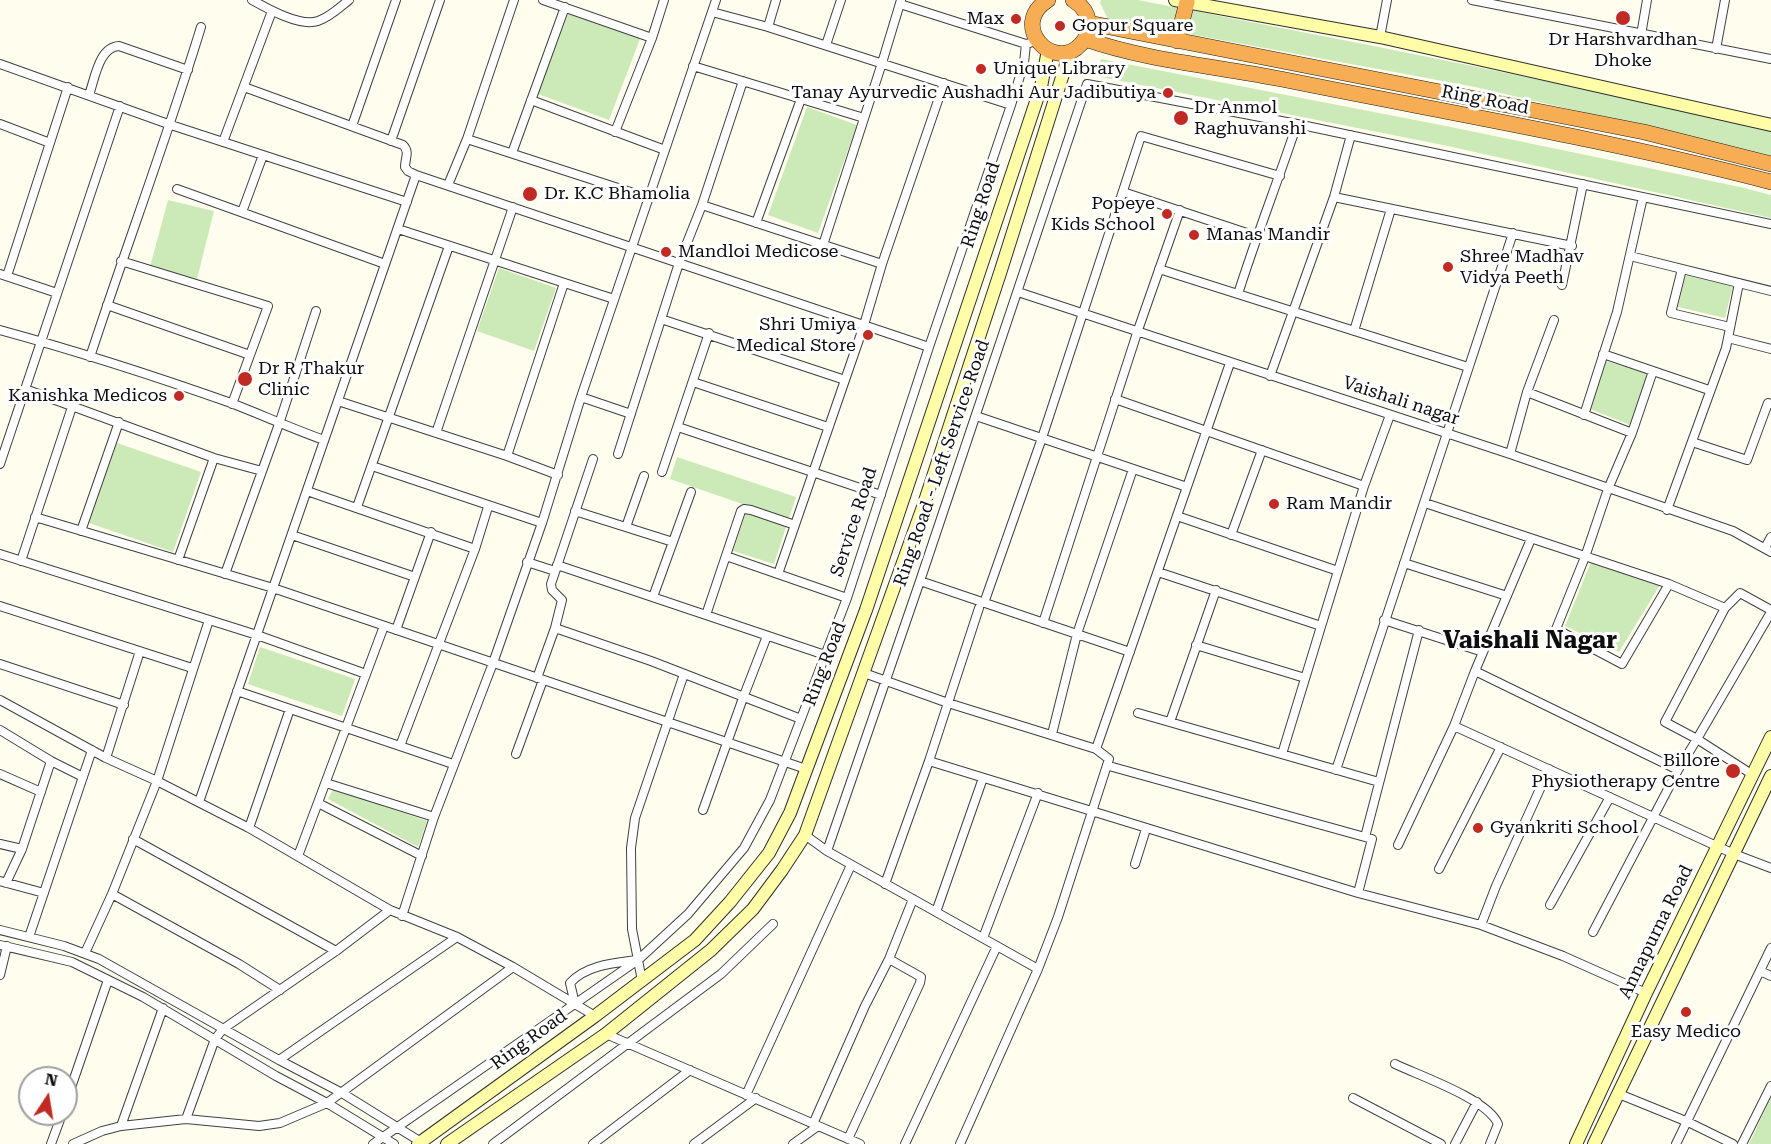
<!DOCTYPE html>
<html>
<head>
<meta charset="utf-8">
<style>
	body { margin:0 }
	#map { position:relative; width:1771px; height:1144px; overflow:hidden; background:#fffded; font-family:"Roboto Serif",serif }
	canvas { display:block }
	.north { position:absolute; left:18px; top:1066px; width:60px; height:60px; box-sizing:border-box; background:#fff; border:2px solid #9e9e9e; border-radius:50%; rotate:12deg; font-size:16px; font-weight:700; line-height:24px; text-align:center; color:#0d0d0d }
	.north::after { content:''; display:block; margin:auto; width:21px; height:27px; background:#c02a23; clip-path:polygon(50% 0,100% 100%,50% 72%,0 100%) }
</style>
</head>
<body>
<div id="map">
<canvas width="1771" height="1144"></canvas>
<div class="north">N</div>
</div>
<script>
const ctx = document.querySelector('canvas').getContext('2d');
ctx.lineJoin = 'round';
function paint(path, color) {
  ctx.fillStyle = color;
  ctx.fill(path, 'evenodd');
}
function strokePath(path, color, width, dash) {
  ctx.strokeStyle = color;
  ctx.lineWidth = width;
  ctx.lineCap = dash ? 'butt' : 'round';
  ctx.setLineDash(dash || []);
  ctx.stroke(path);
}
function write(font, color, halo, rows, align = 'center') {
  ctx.font = font + ' "Roboto Serif",serif';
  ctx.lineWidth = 6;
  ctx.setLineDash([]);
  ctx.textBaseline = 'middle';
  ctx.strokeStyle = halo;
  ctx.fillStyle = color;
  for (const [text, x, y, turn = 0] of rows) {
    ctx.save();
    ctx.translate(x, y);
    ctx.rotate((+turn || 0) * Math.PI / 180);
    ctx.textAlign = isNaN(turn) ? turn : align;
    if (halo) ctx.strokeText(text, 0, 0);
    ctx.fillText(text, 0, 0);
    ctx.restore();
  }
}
paint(new Path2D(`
	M1101,0H1138C1350,41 1561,82 1771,131V156L1475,87L1108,19L1100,3Z
	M569,12L640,39L609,120L538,94Z
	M1101,59L1451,127L1740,187L1771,195V218L1443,145L1101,77L1097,69Z
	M807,107L857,125L818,233L768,215Z
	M168,200L214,211L197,279L150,267Z
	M499,268L556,288L534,351L477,331Z
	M1686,274L1733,285L1725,318L1678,307Z
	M1605,361L1648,373L1630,425L1590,409Z
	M117,443L201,472L173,552L89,523Z
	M677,457L796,497L774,564L733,551L748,506L670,479Z
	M1591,562L1660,585L1619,652L1565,626Z
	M260,647L355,679L342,716L248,684Z
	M333,789L427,821L418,847L328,799Z
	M1771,1097V1144H1749Z`), '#cceab7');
const street = new Path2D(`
	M252,0C268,9 300,27 318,21C330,17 339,8 349,0
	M543,0L652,38
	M1472,0L1771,59
	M900,4L1026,44
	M712,12L768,27L1011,105
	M768,27L776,0
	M1641,35L1647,0
	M1380,37L1387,0
	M826,45L841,0
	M1716,49L1725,0
	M0,64L171,125L407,202
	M693,66L864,118
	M244,87L403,145C410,152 405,158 405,167L408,171L416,175L929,347
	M89,95C95,78 99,47 119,46L188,70
	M531,100L665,150
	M0,124L50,143
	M352,126L396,0
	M615,132L652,38L664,0
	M467,139L649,198
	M391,141L440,0
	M223,142L272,11
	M512,153L565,7
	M448,185L467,139L514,0
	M177,189L385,264
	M1123,192L1256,236
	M1334,197L1572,246
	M702,205L882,264
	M242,212L263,155
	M756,223L801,99
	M398,229L614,299
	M823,245L882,63L901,0
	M1630,256L1771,291
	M121,261L268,306L232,404
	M1159,269L1468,367
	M1682,269L1671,313L1730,327
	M0,274L57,293
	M7,276L68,87
	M1562,285L1583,184
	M1018,292L1510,454L1733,531L1771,552
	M1238,294C1256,237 1278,181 1297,124
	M107,305L250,355
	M661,319L845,380
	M0,330C77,351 155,376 231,403C262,415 293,429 324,440
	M1354,331L1391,209
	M1728,338L1771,349
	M1603,354L1709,390
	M90,357C126,247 167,138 201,27
	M1653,371L1632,433L1608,489L1585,557L1556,629L1622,664L1669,584
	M1270,376L1334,197L1351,135
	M693,382L828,427
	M25,389L214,458L262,471
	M1527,392L1632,433
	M581,397L631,414
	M1115,399L1364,486
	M338,401L507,456L558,475
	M1584,415L1617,312L1643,197
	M976,416L1187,487
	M678,427L881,495
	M436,433L513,207
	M1692,442L1747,460L1768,403L1771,404
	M618,454L679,263L702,205L743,81
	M1510,454L1527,392L1554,320
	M507,456L564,283
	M0,464L120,106
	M372,466L542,523
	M662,472L709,333
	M307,491L475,549
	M1425,503L1669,584L1725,608
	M357,507L449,246
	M1667,510L1726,348L1739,283
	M575,511L673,542
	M1177,516L1338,571
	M35,517L273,588L806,769
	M626,527L644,476
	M81,531L119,422
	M292,535L415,577
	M1231,535L1262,450
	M1765,548L1771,537
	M0,554L257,635L366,674
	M726,556L847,598
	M178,560L214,458
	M21,561L72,407
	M527,562L555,571
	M1404,563L1507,596
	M557,565L825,655
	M1158,572L1321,626
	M225,574L279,424L316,311
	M778,574L864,325L882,264L944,83
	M920,581L1130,652
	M653,597L691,492
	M984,603L1042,438L1141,136L1280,176
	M0,606L192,668
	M706,615L741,511L744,509L751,510L795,525
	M1384,620L1483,652
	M1043,623L1138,330L1180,210
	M555,628L562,600L552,590L551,584L593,459
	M396,630L431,532
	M1196,645L1305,678
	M0,664L124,705
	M1475,671L1678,770
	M864,673L948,703L1096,749L1109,759L1058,917L1038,969L960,1144
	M537,678L555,628L651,661L801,719
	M237,691L453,764
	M0,700L106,758L157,781L249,828L390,910L457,937L513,967L595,1016
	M1138,713L1379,782
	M1170,722L1216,590
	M1454,726L1734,854L1771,868
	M0,730L51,761L83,777
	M1052,734L1077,634L1133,469
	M400,746L475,549L488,507
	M1096,749L1230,363
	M516,754L543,680
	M1282,754L1364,486L1390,415
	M106,758L140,651
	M929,761L1358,893L1481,925L1563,956L1646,993
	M1109,766L1372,839L1358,893
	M1336,770L1513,233
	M0,774L41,792
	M1753,775L1697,739L1771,612
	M326,783L434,817
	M199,802L416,175
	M318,803L422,856
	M703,810L743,698L767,636
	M249,828L290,709
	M805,835L827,851L1038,969
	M1365,837L1419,630
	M133,839L336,951
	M0,844L22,849
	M1398,845L1454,726L1475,671L1531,539
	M827,851L920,581L1087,84L1297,124L1771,224
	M298,856L384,626
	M1135,864L1146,829
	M1439,869L1501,747
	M0,881L44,893
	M6,883L22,849L51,761
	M885,884L929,761L979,608
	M112,894L239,964L280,990
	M1550,905L1610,797
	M936,912L983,778
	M402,916L434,817L493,663L542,523L581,397L716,0
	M1481,925L1496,886L1549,769
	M0,930L64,946L99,959L279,1060L342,1093L421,1142
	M1593,932L1678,770L1697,739L1665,722L1725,608L1740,593L1771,610
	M29,937L92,750
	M983,938L1038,793
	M0,945L72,962L143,997L276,1076L327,1103L394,1144
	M85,953L112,894L157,781L209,620
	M1760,971L1771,976
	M0,975L7,946
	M642,981L638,960L688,914L744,848L770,800L847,598L929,347L1011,105L1024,63L1026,44L1037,41
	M575,1004L570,983C586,965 614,963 637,960
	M606,1034L860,1144
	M279,1060L457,937
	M1395,1064C1420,1076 1488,1099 1498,1124L1490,1144
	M1619,1094L1688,1122L1733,1144
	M746,1095L851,865
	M1353,1098L1441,1144
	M66,1102L108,980
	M186,1119L215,1039L223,1029L336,951L390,910
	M813,1124L865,1006L889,959L913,899
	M121,1126L163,1008
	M848,1139L920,983L921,977L889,959
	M51,1144L62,1114
	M73,1144L102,1131L121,1126L186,1119L259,1126L280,1123L327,1103L513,967
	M373,1144L638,960L632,929L631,848L635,818L684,674
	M493,1144L721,974L773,924
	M593,1144L690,1070
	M694,1144L756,1098
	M793,1144L818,1126
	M905,1144L997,946
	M1455,1144L1477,1102
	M1676,1144L1771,948
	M1742,1144L1771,1086`);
const secondary = new Path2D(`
	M1175,0L1380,37L1771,125
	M418,1144L595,1016L695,940L730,902L769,853L790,813L866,610L1041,87L1048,50
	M447,1144L606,1034L711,950L753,909L782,870L805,835L924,504L1001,270L1070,52
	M1576,1144L1646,993L1771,737
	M1594,1144L1771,776`);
const highway = new Path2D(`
	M1048,0C1008,25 1054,74 1081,44C1086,39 1088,33 1089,27C1089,15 1083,6 1073,0
	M1089,23L1644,132L1771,164
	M1085,39C1148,61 1216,66 1281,79C1444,112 1610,140 1771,182
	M1177,41L1187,2`);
strokePath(street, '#404040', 10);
strokePath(secondary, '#2f2f2f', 14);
strokePath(highway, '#1e1e1e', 16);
strokePath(street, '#fff', 8);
strokePath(secondary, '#fffda8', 12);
strokePath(highway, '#f7ad54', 15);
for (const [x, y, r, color] of [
	[1623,18,8,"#c02a23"],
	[1016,19,6,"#c02a23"],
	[1060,26,6,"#c02a23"],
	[981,69,6,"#c02a23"],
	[1168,93,6,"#c02a23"],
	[1181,118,8,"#c02a23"],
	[530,194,8,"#c02a23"],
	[1167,214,6,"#c02a23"],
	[1194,235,6,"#c02a23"],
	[666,252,6,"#c02a23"],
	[1448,267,6,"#c02a23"],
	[868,335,6,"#c02a23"],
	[245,379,8,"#c02a23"],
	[179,396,6,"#c02a23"],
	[1274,504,6,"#c02a23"],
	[1733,771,8,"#c02a23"],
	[1478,828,6,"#c02a23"],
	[1686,1012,6,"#c02a23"]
]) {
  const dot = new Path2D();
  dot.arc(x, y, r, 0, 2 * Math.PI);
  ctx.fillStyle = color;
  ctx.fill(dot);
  strokePath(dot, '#fff', 2);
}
write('18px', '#0d0d0d', '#fff', [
	["Max",1004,19,"right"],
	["Gopur Square",1072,26],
	["Dr Harshvardhan",1623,40,"center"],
	["Dhoke",1623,61,"center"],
	["Unique Library",993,69],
	["Tanay Ayurvedic Aushadhi Aur Jadibutiya",1156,93,"right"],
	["Dr Anmol",1194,108],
	["Raghuvanshi",1194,129],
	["Dr. K.C Bhamolia",544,194],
	["Popeye",1155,204,"right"],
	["Kids School",1155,225,"right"],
	["Manas Mandir",1206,235],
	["Mandloi Medicose",678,252],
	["Shree Madhav",1460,257],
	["Vidya Peeth",1460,278],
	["Shri Umiya",856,325,"right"],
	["Medical Store",856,346,"right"],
	["Dr R Thakur",258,369],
	["Clinic",258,390],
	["Kanishka Medicos",167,396,"right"],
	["Ram Mandir",1286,504],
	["Billore",1720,761,"right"],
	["Physiotherapy Centre",1720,782,"right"],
	["Gyankriti School",1490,828],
	["Easy Medico",1686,1032,"center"]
], 'left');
write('18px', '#0d0d0d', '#fff', [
	["Ring Road",1485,100,11],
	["Ring Road",981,205,-72],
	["Vaishali nagar",1401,401,18],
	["Ring Road - Left Service Road",942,463,-71],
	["Service Road",854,522,-72],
	["Ring Road",825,664,-69],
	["Annapurna Road",1656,932,-64],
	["Ring Road",529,1040,-36]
]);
write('bold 24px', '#0d0d0d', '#fff', [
	["Vaishali Nagar",1530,641]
]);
</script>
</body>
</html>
